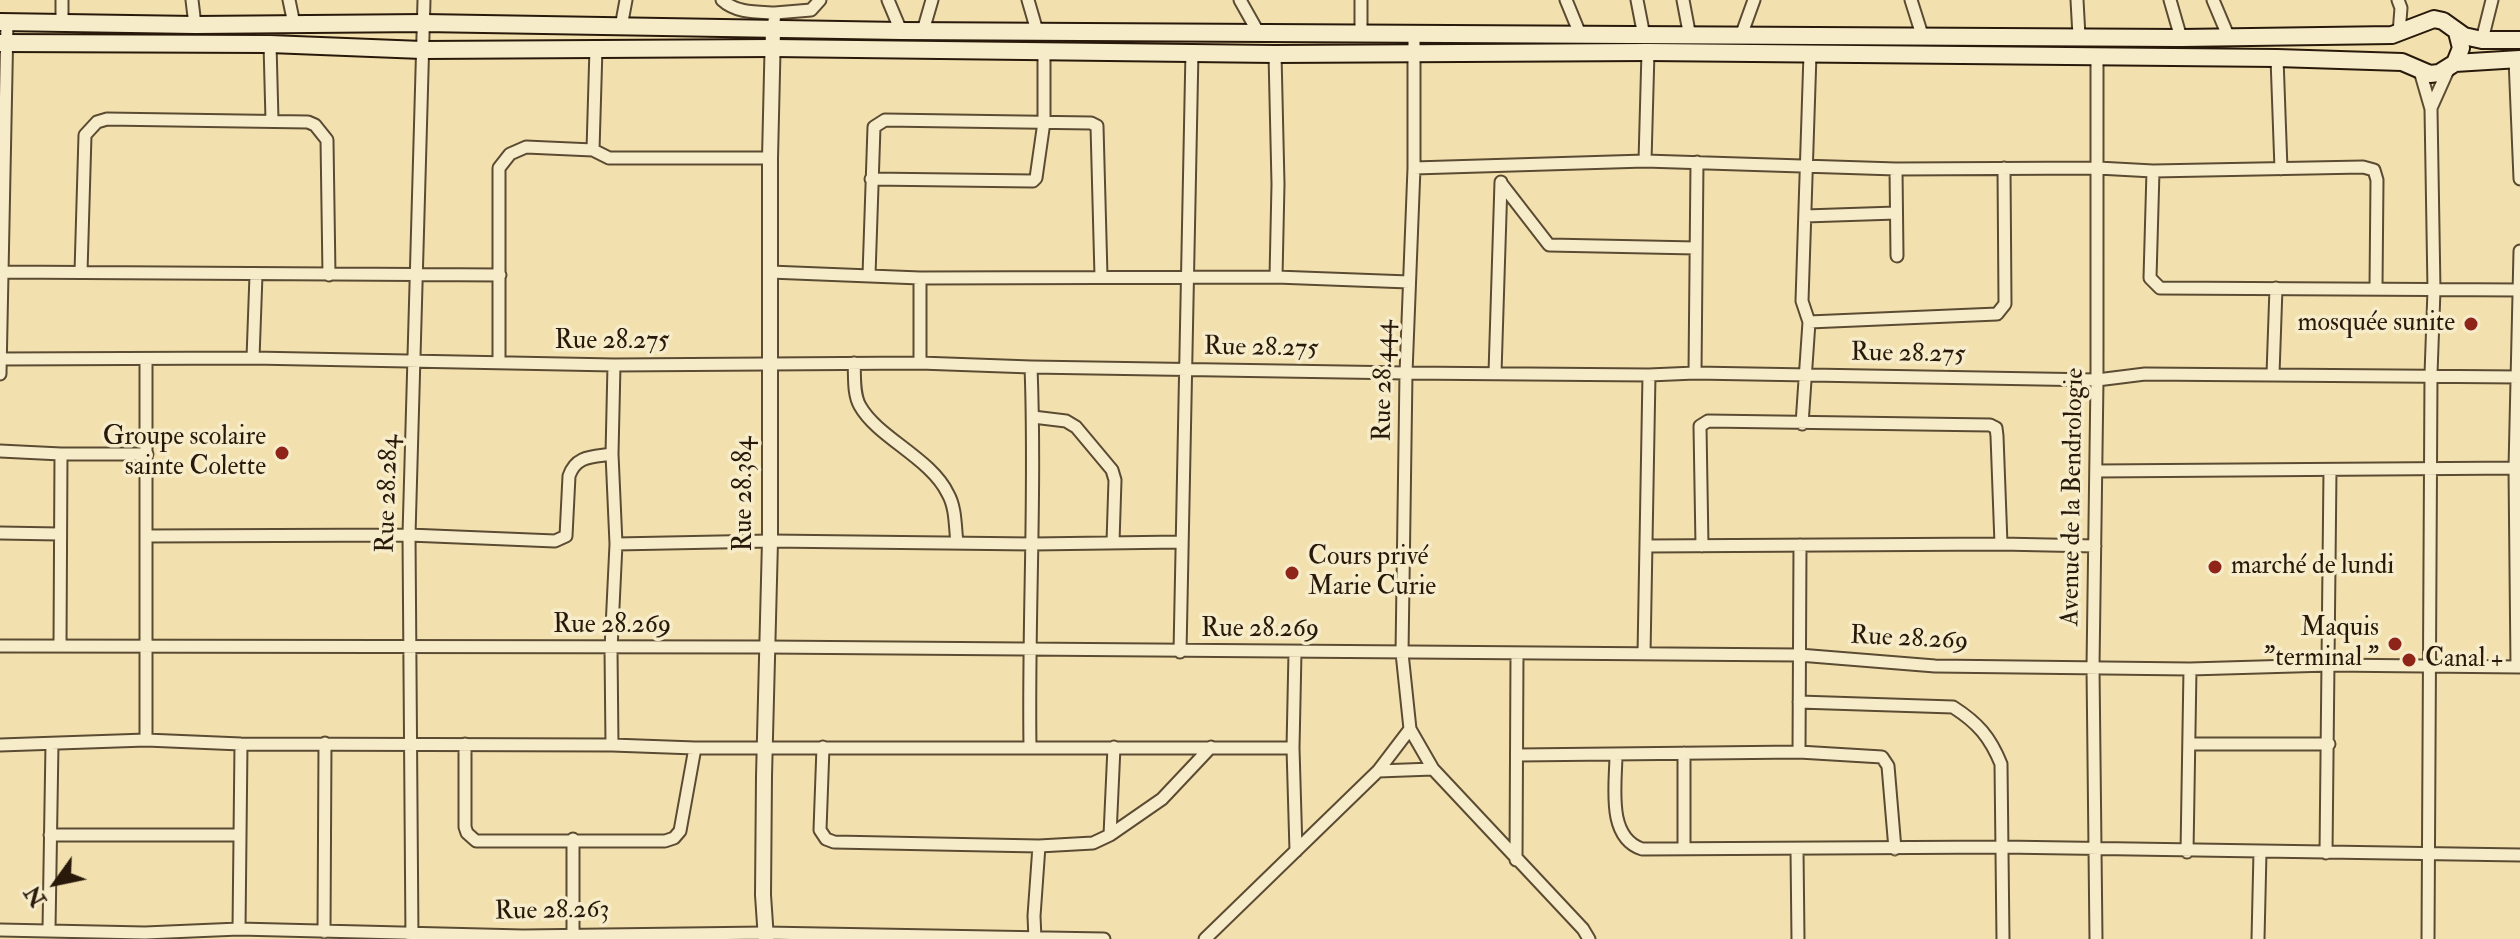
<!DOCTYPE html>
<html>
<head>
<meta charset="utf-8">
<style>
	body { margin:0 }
	#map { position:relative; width:2520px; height:939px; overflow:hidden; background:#f2e1ae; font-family:"IM FELL Double Pica",serif }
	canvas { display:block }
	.north { position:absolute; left:16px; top:843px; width:80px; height:80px; -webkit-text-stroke:6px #f7ecca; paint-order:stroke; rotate:237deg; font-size:22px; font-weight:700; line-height:32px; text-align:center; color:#29190a }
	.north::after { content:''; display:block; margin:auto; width:28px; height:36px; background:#29190a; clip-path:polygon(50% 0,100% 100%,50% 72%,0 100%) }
</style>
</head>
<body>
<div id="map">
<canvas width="2520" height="939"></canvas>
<div class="north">N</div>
</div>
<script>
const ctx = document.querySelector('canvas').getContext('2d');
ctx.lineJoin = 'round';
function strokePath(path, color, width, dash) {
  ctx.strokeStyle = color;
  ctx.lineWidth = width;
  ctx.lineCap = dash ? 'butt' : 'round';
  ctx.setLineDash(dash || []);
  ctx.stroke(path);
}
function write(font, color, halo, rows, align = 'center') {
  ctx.font = font + ' "IM FELL Double Pica",serif';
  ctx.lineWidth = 7;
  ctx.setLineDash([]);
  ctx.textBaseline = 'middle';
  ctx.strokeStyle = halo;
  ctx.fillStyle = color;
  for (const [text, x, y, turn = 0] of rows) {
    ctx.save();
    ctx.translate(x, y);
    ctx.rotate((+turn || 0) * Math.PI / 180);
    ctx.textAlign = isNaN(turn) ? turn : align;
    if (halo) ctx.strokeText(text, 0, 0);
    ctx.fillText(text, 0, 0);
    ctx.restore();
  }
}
const minor = new Path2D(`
	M62,0V23
	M192,0L195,25
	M289,0L294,24
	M722,0C736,13 756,12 775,13L773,30
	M888,0L901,31
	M1028,0L1037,31
	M1240,0L1258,32
	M1361,0V33
	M1566,0L1580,34
	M1637,0L1644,36
	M1683,0L1690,37
	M1911,0L1923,38
	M2077,0L2079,36
	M2170,0L2181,38
	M2213,0L2229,38
	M2398,0L2401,8L2399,33
	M775,13L811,10L820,0
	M621,27L626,0
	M923,31L932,0
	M1414,33V168L1406,373L1402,653L1410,729L1433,769L1583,929L1589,939
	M1741,36L1754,0
	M2482,40L2492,0
	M270,44L272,120
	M1275,54L1278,184L1276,277
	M2277,58L2281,169
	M2515,59L2520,179
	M2420,71L2431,109L2434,290L2431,374L2428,939
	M2431,108L2448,70
	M593,150L596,48
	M1645,161L1648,52
	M1414,168L1645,161L1896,169L2098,168L2153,171L2363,167L2374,170L2377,180L2376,287
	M1896,169L1897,256
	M2153,171L2150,278L2160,288L2520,290
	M871,179L1033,181L1036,178L1044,122V50
	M1501,183L1549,245L1696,248
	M1805,216L1896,213
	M0,272L500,275
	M81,272L85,135L97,122L107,119L308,122L315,125L327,140L329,275
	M770,272L920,278L1276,277L1409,282
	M869,275L874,127L885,120L1091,123L1097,126L1101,276
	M920,278V363
	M1809,322L1997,314L2005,304L2004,168
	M253,358L256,275
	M0,359L253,358L614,365L920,363L1031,367L1406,373L1649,375L1695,373L2097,380L2145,374L2520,377
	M499,362V168L510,154L526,147L593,150L609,158H770
	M854,363C855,376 853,394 860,406C878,438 931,458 948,494C956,508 955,527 957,543
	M1495,373L1501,182
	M1695,373L1697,162
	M0,374L7,22
	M2273,374L2276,288
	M1033,417L1066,421L1076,427L1112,470L1115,480L1113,542
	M1802,424L1809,322L1802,301L1810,54
	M0,451L61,454H147
	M2096,471L2520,468
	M0,533L59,534
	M147,536L409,535L555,541L566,536L569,476C576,455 593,457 612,454
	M616,544L770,541L1033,544L1180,542
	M1647,546L2001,544L2095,546
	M1702,546L1700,426L1708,421L1990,425L1996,428L1997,436L2001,544
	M0,646L766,647L1799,655L1935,666L2190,669L2329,665L2520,667
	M60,646L61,454
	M1180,652L1192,51
	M1295,652L1293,748L1296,851
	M1644,654L1649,375
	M2517,667L2515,468L2520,251
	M1799,702L1953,707C1978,723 1990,737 2001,764L2003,939
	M146,740V360
	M465,744V827L467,833L476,841H665L674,838L680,831L695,748
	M2191,744H2329
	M0,745L146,740L241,744L612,745L695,748H1293
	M612,745L611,649L616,544L612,454L614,365
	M823,747L820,830L826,839L834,842L1039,846L1093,843L1110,835L1162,799L1211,747
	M1030,747C1028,621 1036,494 1031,367
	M1799,752L1800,545
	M1616,754C1616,784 1606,837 1642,849L2003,847L2520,855
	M1518,755L1799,752L1882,757L1888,766L1895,849
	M1378,771L1433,769
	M50,835H239
	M1110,835L1114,747
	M573,839V938
	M1684,849V753
	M1797,850L1798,939
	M2187,852L2190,669
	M2326,853L2330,470
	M1516,860L1517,653
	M49,929L52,744
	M239,929L241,744
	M0,930L145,933L239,929L523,936L765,933L1104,939
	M324,932L325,743
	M412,939L409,535L424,0
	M1035,939L1034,916L1039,846
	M1205,939L1378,771L1410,729
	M2096,939L2093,667L2097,380V56
	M2258,939L2260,852`);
const tertiary = new Path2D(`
	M766,939L763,895L764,776L770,541V158L773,30`);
const secondary = new Path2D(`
	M0,22L195,25L424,23L901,31L2181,38L2392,35L2434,19L2443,21L2464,36L2482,40H2520
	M0,43L270,44L422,50L773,48L1275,54L1648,52L2277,58L2402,62L2430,74L2439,73L2455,63L2461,48L2457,32
	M2455,63L2520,59`);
strokePath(minor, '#5b4b33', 15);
strokePath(tertiary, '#5b4b33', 18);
strokePath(secondary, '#29190a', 20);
strokePath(minor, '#f7ecca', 11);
strokePath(tertiary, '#f7ecca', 14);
strokePath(secondary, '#f7ecca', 16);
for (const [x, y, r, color] of [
	[2471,324,8,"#8f2418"],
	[282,453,8,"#8f2418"],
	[2215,567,8,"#8f2418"],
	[1292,573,8,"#8f2418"],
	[2395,644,8,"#8f2418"],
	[2409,660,8,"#8f2418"]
]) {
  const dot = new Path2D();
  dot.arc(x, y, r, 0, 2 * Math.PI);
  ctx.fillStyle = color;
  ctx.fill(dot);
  strokePath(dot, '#f7ecca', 3);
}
write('26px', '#29190a', '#f7ecca', [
	["mosquée sunite",2455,324],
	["Groupe scolaire",266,438],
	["sainte Colette",266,468],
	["Cours privé",1308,558,"left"],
	["Marie Curie",1308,588,"left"],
	["marché de lundi",2231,567,"left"],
	["Maquis",2379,629],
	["\"terminal \"",2379,659],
	["Canal +",2425,660,"left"]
], 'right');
write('26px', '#29190a', '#f7ecca', [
	["Rue 28.275",612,342],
	["Rue 28.275",1261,349,1],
	["Rue 28.275",1908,355,1],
	["Rue 28.444",1385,381,-89],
	["Rue 28.284",389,494,-88],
	["Rue 28.384",745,494,-90],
	["Avenue de la Bendrologie",2074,497,-89],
	["Rue 28.269",612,626],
	["Rue 28.269",1260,630],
	["Rue 28.269",1909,640,3],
	["Rue 28.263",552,912,-1]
]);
</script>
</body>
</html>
